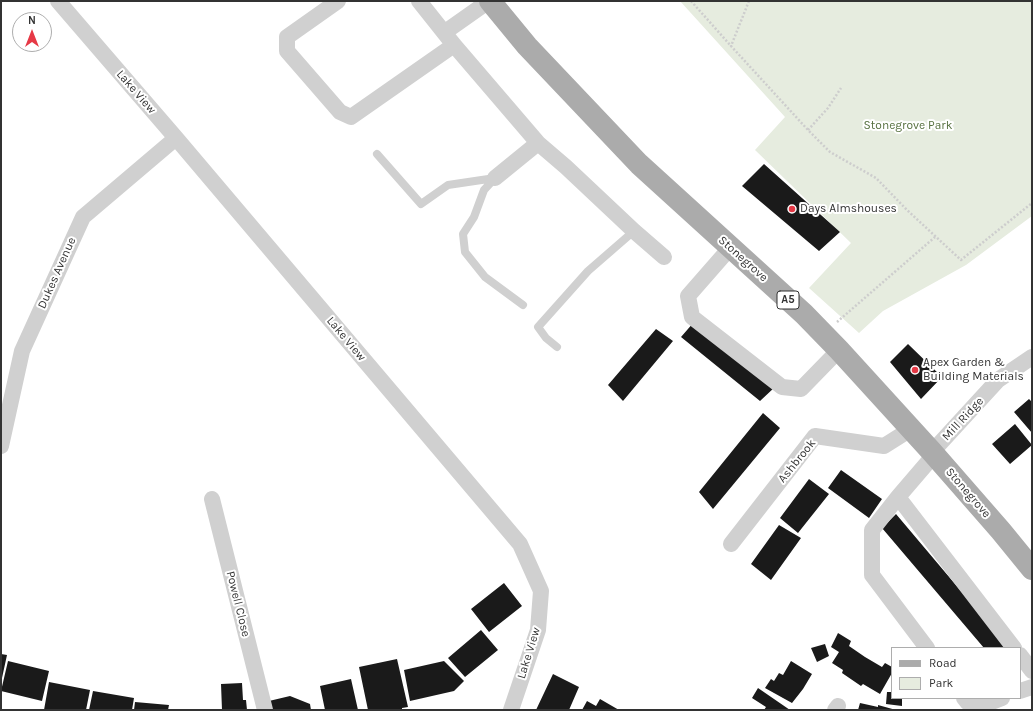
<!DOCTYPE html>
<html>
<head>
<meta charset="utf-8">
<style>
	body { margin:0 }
	#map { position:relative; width:1033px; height:711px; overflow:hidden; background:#fff; font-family:Karla,sans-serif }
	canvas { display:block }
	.frame { position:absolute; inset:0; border:2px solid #333; pointer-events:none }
	.legend { position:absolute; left:891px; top:647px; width:130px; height:52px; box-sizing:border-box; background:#fff; border:1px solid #adadad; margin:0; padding:5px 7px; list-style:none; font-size:12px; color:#333 }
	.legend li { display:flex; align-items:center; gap:8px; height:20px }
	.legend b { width:20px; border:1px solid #adadad }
	.north { position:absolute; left:12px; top:12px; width:40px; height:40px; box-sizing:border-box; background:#fff; border:1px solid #adadad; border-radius:50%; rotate:0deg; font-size:11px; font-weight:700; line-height:16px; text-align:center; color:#333 }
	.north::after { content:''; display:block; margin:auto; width:14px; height:18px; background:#e63946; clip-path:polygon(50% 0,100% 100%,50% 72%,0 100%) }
</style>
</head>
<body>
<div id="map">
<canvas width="1033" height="711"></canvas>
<div class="frame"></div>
<ul class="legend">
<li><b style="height:5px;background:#ababab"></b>Road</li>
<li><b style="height:11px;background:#e6ecdf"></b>Park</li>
</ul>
<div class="north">N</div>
</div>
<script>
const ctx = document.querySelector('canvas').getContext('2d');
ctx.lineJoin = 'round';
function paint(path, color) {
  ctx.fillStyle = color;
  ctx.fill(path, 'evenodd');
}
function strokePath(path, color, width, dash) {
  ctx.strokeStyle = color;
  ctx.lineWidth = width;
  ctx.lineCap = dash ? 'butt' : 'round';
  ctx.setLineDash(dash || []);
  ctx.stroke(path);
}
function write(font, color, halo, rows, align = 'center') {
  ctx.font = font + ' Karla,sans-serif';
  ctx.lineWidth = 4;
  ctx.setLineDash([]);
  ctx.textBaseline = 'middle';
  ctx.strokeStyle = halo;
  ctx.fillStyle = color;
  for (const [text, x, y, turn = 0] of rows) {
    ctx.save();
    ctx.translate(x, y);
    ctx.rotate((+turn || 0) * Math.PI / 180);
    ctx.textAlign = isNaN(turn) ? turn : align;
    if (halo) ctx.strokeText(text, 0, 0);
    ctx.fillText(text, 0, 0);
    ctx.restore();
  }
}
paint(new Path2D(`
	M680,1H1032V216L966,265L883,311L859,333L809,288L851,243L755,150L785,117Z`), '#e6ecdf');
paint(new Path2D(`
	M764,164L840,232L819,251L742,186Z
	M694,322L775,387L760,401L681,337Z
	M656,329L673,341L623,401L608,385Z
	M908,344L942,377L921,399L890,362Z
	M1029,399L1032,402V433L1014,412Z
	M763,413L780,428L713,509L699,492Z
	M1015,424L1032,445L1010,464L992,444Z
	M841,470L882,499L869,518L828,488Z
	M809,479L829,494L798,533L780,518Z
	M896,514L1009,648H984L882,528Z
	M779,525L801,538L771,580L751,564Z
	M504,583L522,606L489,632L471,609Z
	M481,630L498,650L465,677L448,658Z
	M838,633L851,641L849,646L865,657L882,667L885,663L892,667V673L880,694L863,684L861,686L842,673L843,670L832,663L839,652L831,647Z
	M825,644L829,656L817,662L811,648Z
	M1,654L7,655L2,678H1Z
	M397,659L408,707L402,708V710H368L359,667Z
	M8,661L49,671L42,701L1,691Z
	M444,661L464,681L454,691L410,701L404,670Z
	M791,661L812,674L803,689L792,703L765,688L771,679L774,681L779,673L783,675Z
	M553,674L579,687L569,710H536Z
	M351,679L358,710H325L320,686Z
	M49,682L90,690L86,710H44Z
	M242,683L243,700H246L247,710H222L221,684Z
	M758,688L790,710H764L766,707L752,698Z
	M93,691L134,698L132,710H89Z
	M887,692H892V698H902V706L886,704Z
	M290,696L310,704L311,710H271L269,701Z
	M600,699L619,710H582L587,701L596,706Z
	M135,702L169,705L168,710H134Z
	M860,703L878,707V705L896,710H858Z`), '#1a1a1a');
strokePath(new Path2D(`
	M691,1L731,46
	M749,1L731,46L808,130L830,152L876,178L907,210L961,260L1032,203
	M808,130L828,108L841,88
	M837,322L935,237`), '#cdcdcd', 2.5, [2, 2]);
strokePath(new Path2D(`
	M377,154L421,204L448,185L495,178
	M495,178L484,190L474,217L463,234L465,252L485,277L523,305
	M557,347L546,338L538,327L588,271L634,231`), '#d0d0d0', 8);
strokePath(new Path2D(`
	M58,1L176,138L520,544L541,591L538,630L511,710
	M338,1L287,37V51L340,112L351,117L454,45
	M419,1L454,45L538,143L566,167L634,231L664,257
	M445,32L489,1
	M495,178L538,143
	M730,248L688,296L692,317L782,387L801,389L839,350
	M1,446L22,351L83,217L176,138
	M932,452L998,380L1032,357
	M934,455L898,497L1014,648
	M898,497L872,530V575L927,648
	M212,499L265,710
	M731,544L815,436L884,446L911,429
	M1020,655L1032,671
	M1020,691L1032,687
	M964,698L968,703H989L1002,698
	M835,710L838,706`), '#d0d0d0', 16);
strokePath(new Path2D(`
	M490,1L527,46L639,164L804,314L839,350L932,452L1001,531L1032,569`), '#ababab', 22);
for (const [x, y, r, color] of [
	[792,209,4,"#e63946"],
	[915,370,4,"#e63946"]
]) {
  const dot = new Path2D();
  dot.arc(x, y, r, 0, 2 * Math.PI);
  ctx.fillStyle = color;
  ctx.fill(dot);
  strokePath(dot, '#fff', 1.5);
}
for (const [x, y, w] of [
	[788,300,22]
]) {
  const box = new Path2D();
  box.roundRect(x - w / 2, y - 9, w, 18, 3);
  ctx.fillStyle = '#fff';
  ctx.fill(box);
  strokePath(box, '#333', 1);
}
write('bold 11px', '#333', null, [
	["A5",788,300]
]);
write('12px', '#333', '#fff', [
	["Lake View",136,92,49],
	["Stonegrove",743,259,42],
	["Dukes Avenue",57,273,-66],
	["Lake View",346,339,50],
	["Mill Ridge",963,419,-47],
	["Ashbrook",797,461,-51],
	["Stonegrove",968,493,49],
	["Powell Close",238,604,76],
	["Lake View",529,653,-73]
]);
write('12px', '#56703f', '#fff', [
	["Stonegrove Park",908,126]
]);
write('12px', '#333', '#fff', [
	["Days Almshouses",800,209],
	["Apex Garden &",923,363],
	["Building Materials",923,377]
], 'left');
</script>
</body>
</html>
